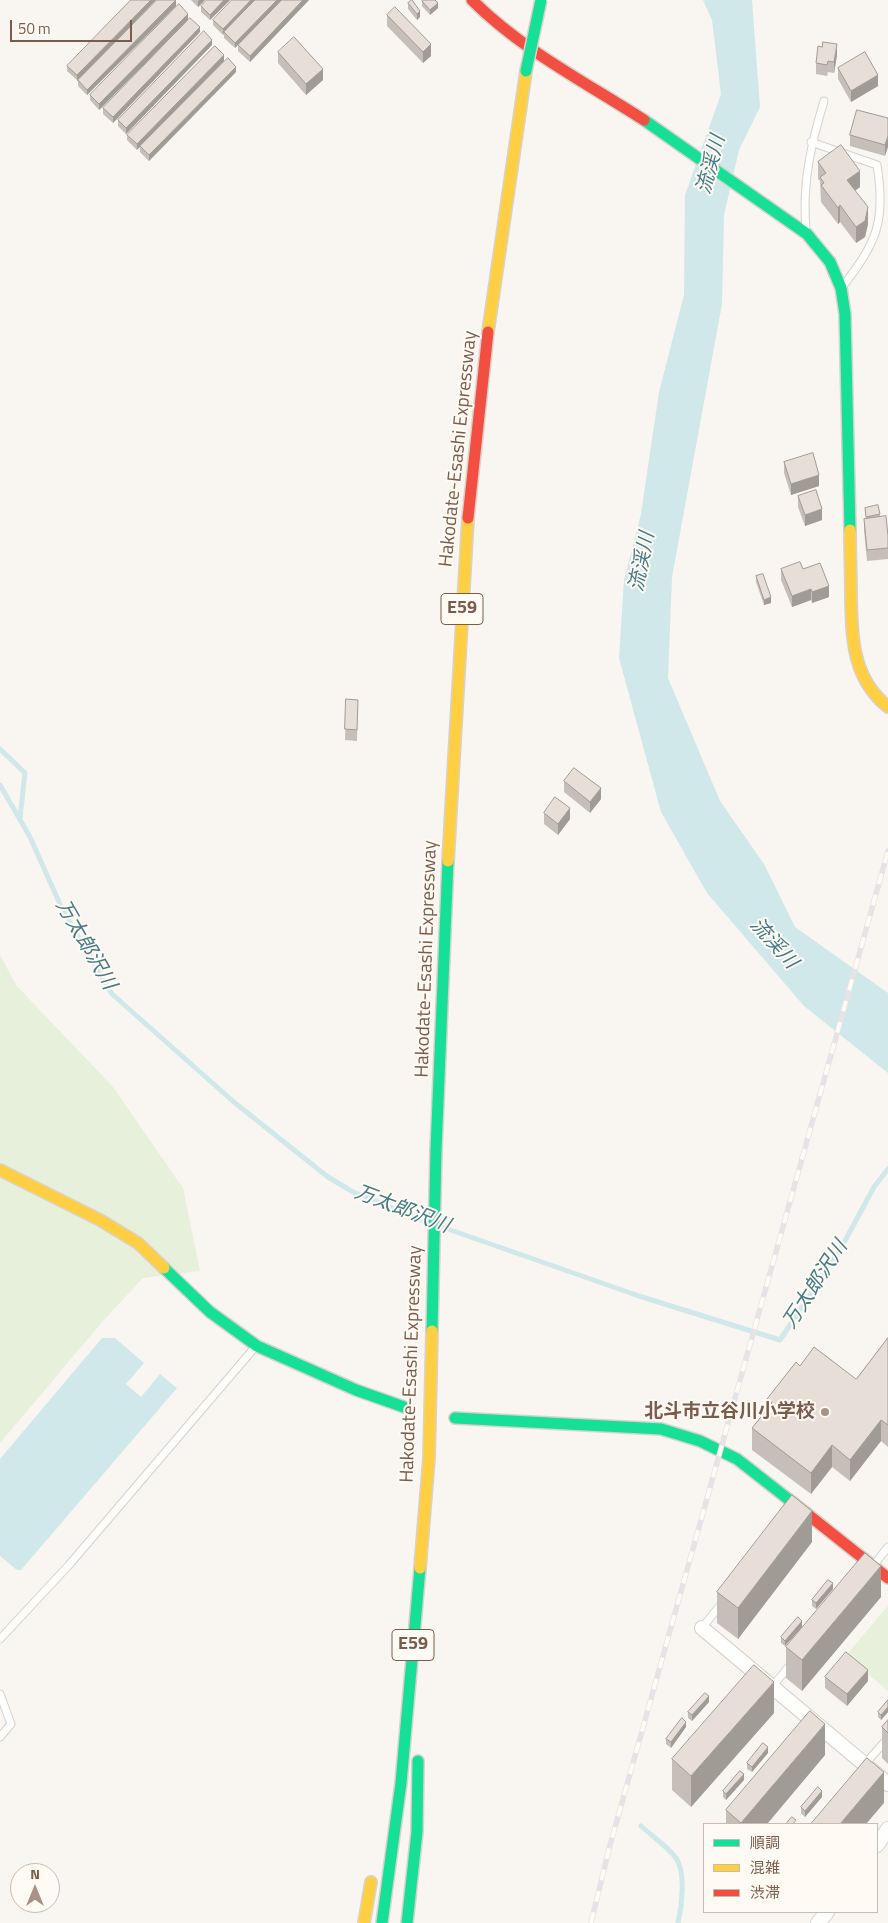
<!DOCTYPE html>
<html>
<head>
<meta charset="utf-8">
<style>
	body { margin:0 }
	#map { position:relative; width:888px; height:1923px; overflow:hidden; background:#f9f5f0; font-family:"Titillium Web","Noto Sans JP",sans-serif }
	canvas { display:block }
	.legend { position:absolute; left:703px; top:1823px; width:175px; height:90px; box-sizing:border-box; background:#fffaf3; border:1px solid #cabbb1; margin:0; padding:6px 9px; list-style:none; font-size:15px; color:#7a5c4d }
	.legend li { display:flex; align-items:center; gap:10px; height:25px }
	.legend b { width:25px; border:1px solid #cabbb1 }
	.north { position:absolute; left:10px; top:1863px; width:50px; height:50px; box-sizing:border-box; background:#fffaf3; border:1px solid #cabbb1; border-radius:50%; rotate:0deg; font-size:14px; font-weight:700; line-height:20px; text-align:center; color:#7a5c4d }
	.north::after { content:''; display:block; margin:auto; width:18px; height:22px; background:#a69286; clip-path:polygon(50% 0,100% 100%,50% 72%,0 100%) }
	.scale { position:absolute; left:10px; top:20px; width:122px; height:22px; box-sizing:border-box; border:2px solid #7a5c4d; border-top:0; padding-left:6px; font-size:15px; line-height:18px; white-space:nowrap; color:#7a5c4d; -webkit-text-stroke:4px #fffaf3; paint-order:stroke }
</style>
</head>
<body>
<div id="map">
<canvas width="888" height="1923"></canvas>
<ul class="legend">
<li><b style="height:6px;background:#16e098"></b>順調</li>
<li><b style="height:6px;background:#ffcf43"></b>混雑</li>
<li><b style="height:6px;background:#f24e42"></b>渋滞</li>
</ul>
<div class="north">N</div>
<div class="scale">50 m</div>
</div>
<script>
const ctx = document.querySelector('canvas').getContext('2d');
ctx.lineJoin = 'round';
function paint(path, color) {
  ctx.fillStyle = color;
  ctx.fill(path, 'evenodd');
}
function strokePath(path, color, width, dash) {
  ctx.strokeStyle = color;
  ctx.lineWidth = width;
  ctx.lineCap = dash ? 'butt' : 'round';
  ctx.setLineDash(dash || []);
  ctx.stroke(path);
}
function write(font, color, halo, rows, align = 'center') {
  ctx.font = font + ' "Titillium Web","Noto Sans JP",sans-serif';
  ctx.lineWidth = 4;
  ctx.setLineDash([]);
  ctx.textBaseline = 'middle';
  ctx.strokeStyle = halo;
  ctx.fillStyle = color;
  for (const [text, x, y, turn = 0] of rows) {
    ctx.save();
    ctx.translate(x, y);
    ctx.rotate((+turn || 0) * Math.PI / 180);
    ctx.textAlign = isNaN(turn) ? turn : align;
    if (halo) ctx.strokeText(text, 0, 0);
    ctx.fillText(text, 0, 0);
    ctx.restore();
  }
}
paint(new Path2D(`
	M0,955L16,985L113,1087L183,1188L200,1271L143,1278L103,1321L0,1443Z
	M888,1606V1691L846,1655Z`), '#e7f0db');
paint(new Path2D(`
	M703,0H752L760,107L739,150L724,215L722,304L672,577L668,678L720,801L764,864L795,927L888,993V1073L804,1006L707,893L661,812L619,658L624,580L641,514L659,392L684,295L685,195L721,94L712,20Z
	M102,1338H115L144,1363L126,1384L141,1397L160,1374L177,1388L21,1570H17L0,1556V1459Z`), '#d0e8ea');
strokePath(new Path2D(`
	M0,749L25,773L20,818
	M0,785L30,837L63,911L112,994L235,1103L328,1177L353,1192L427,1222
	M442,1227L639,1296L780,1340L840,1250L874,1187L888,1169
	M641,1826C652,1836 667,1846 676,1858C686,1873 682,1906 678,1923`), '#d0e8ea', 5);
const lane = new Path2D(`
	M811,142L877,165C886,221 877,242 843,286
	M806,229C802,184 811,144 824,101
	M873,1566L888,1547
	M702,1628L722,1603
	M0,1639L69,1565L256,1346
	M772,1687L791,1664
	M0,1694L11,1724L0,1737
	M865,1764L888,1738`);
const street = new Path2D(`
	M702,1628L888,1784
	M877,1845L888,1829
	M818,1923L827,1912`);
const fast = new Path2D(`
	M644,120L807,234L830,262L841,288L845,314L850,530
	M164,1268L210,1312L257,1346L356,1390L404,1407
	M432,1331L436,1150L448,861
	M455,1418L661,1429L700,1441L737,1459L806,1513
	M382,1923L401,1783L420,1568
	M407,1923L417,1832L418,1761`);
const slow = new Path2D(`
	M488,332L526,71
	M850,530C850,553 851,576 851,599C852,640 853,679 888,707
	M448,861L468,518
	M0,1170L100,1220L138,1243L164,1268
	M420,1568L429,1458L432,1331
	M364,1923L371,1882`);
const jam = new Path2D(`
	M472,0C522,50 585,82 644,120
	M468,518L488,332
	M806,1513L888,1578`);
strokePath(lane, '#d7d1cb', 9);
strokePath(street, '#d7d1cb', 16);
strokePath(fast, '#d9d2cb', 14);
strokePath(slow, '#d9d2cb', 14);
strokePath(jam, '#d9d2cb', 14);
strokePath(lane, '#fefefd', 7);
strokePath(street, '#fefefd', 14);
strokePath(fast, '#16e098', 11);
strokePath(slow, '#ffcf43', 11);
strokePath(jam, '#f24e42', 11);
const rail = new Path2D(`
	M591,1923L609,1849L888,851`);
strokePath(rail, '#e6e3e7', 5.5);
strokePath(rail, '#fffaf3', 4, [11]);
const fastBridge = new Path2D(`
	M526,71L541,0`);
strokePath(fastBridge, '#dad1cc', 14, []);
strokePath(fastBridge, '#16e098', 11);
paint(new Path2D(`
	M191,0H205L198,7Z
	M230,0L210,20L201,12V6Z
	M309,0L250,62L238,51V45L235,48L224,38V34L223,35L213,25V20Z
	M422,1L438,8L430,15L422,6Z
	M408,3L420,17L417,20L408,9Z
	M176,6L87,95L78,86V81L67,71V66Z
	M387,15L431,56L423,63L387,26Z
	M188,20L99,110L90,100V95Z
	M200,32L113,123L103,114V108Z
	M212,45L126,134L118,126V120Z
	M822,47L837,55L834,73L828,72L827,76L816,74V63Z
	M278,52L323,80L306,95L278,63Z
	M224,55L137,150L127,140V135Z
	M838,68L878,86L851,102L838,79Z
	M236,72L149,161L140,152V146Z
	M888,118L885,156L850,146V135Z
	M818,162L860,187L855,191L868,224L865,237L856,243L840,222L838,224L821,202L820,181L818,179Z
	M784,462L819,486L791,495L784,473Z
	M798,496L822,520L805,526L798,507Z
	M865,508L880,514V517L888,536V559L867,561L864,530V519H866Z
	M781,569H803L829,597L812,603L811,600L792,607L781,580Z
	M756,576L771,603L764,605L756,582Z
	M346,699L358,700L357,741L345,740Z
	M564,781L601,799L590,813L564,792Z
	M544,813L570,819L558,835L544,824Z
	M888,1338V1447L881,1441L850,1481L832,1467L811,1494L752,1450V1428L767,1409V1399L800,1366L856,1379Z
	M812,1542L738,1639L717,1623V1592Z
	M833,1589L816,1609L812,1606V1600Z
	M881,1597L802,1691L786,1678V1647Z
	M802,1627L785,1646L781,1643V1637Z
	M825,1677L868,1681L847,1706L825,1688Z
	M888,1700V1712L881,1720L878,1717V1712Z
	M709,1702L692,1721L688,1718V1712Z
	M774,1713L691,1807L672,1790V1759Z
	M888,1720V1764L882,1758V1727Z
	M686,1727L671,1748L666,1744V1739Z
	M768,1753L752,1772L747,1769V1763Z
	M825,1755L767,1824H726V1810Z
	M744,1780L726,1800L723,1797V1791Z
	M822,1797L805,1817L801,1813V1807Z`), '#c6bfb9');
paint(new Path2D(`
	M151,0H156L77,81V75Z
	M176,0V6L87,95V90Z
	M200,0H205L198,7V1Z
	M224,0H230L210,20V15Z
	M251,0H256L224,32L223,35V29Z
	M277,0H282L235,48V43Z
	M303,0H309L250,62V56Z
	M438,3V8L430,15V10Z
	M420,11V17L417,20V14Z
	M188,14V20L99,110V104Z
	M200,27V32L113,123V117Z
	M212,40V45L126,134V128Z
	M431,44V56L423,63V52Z
	M837,44V55L834,73V62Z
	M224,55V61L137,150V144Z
	M236,67V72L149,161V155Z
	M323,69V80L306,95V84Z
	M878,75V86L851,102V91Z
	M888,136V147L885,156V145Z
	M860,171V187L847,196V180Z
	M840,205V222L838,224V208Z
	M868,207V224L865,237L856,243V227Z
	M819,475V486L791,495V484Z
	M822,509V520L805,526V515Z
	M829,586V597L812,603V592Z
	M811,589V600L792,607V596Z
	M771,597V603L764,605V600Z
	M601,788V799L590,813V802Z
	M570,808V819L558,835V824Z
	M881,1420V1441L850,1481V1460Z
	M832,1445V1467L811,1494V1473Z
	M812,1511V1542L738,1639V1608Z
	M881,1566V1597L802,1691V1660Z
	M833,1583V1589L816,1609V1603Z
	M802,1621V1627L785,1646V1641Z
	M868,1670V1681L847,1706V1694Z
	M774,1682V1713L691,1807V1776Z
	M709,1696V1702L692,1721V1715Z
	M888,1707V1712L881,1720V1715Z
	M686,1722V1727L671,1748V1742Z
	M825,1724V1755L767,1824H741V1823Z
	M768,1747V1753L752,1772V1767Z
	M884,1772V1803L866,1824H840Z
	M744,1774V1780L726,1800V1794Z
	M822,1791V1797L805,1817V1811Z`), '#a19b96');
const building = new Path2D(`
	M131,0H151L77,75L67,66Z
	M157,0H176L87,90L78,80Z
	M207,0H224L210,15L201,6Z
	M232,0H251L223,29L213,20Z
	M255,0H277L235,43L224,32Z
	M282,0H303L250,56L238,45Z
	M412,0L420,11L417,14L408,3Z
	M423,0H435L438,3L430,10L422,1Z
	M179,4L188,14L99,104L90,95Z
	M395,7L431,44L423,52L387,15Z
	M190,18L200,27L113,117L103,108Z
	M204,31L212,40L126,128L118,120Z
	M294,37L323,69L306,84L278,52Z
	M823,42L837,44L834,62L828,61L827,65L816,63L818,46L822,47Z
	M215,46L224,55L137,144L127,135Z
	M865,52L878,75L851,91L838,68Z
	M228,58L236,67L149,155L140,146Z
	M857,110L888,118V136L885,145L850,135Z
	M841,145L860,171L847,180L868,207L865,221L856,227L840,205L838,208L821,185L824,183L820,177L826,173L818,162Z
	M813,453L819,475L791,484L784,462Z
	M816,490L822,509L805,515L798,496Z
	M878,505L880,514L866,517L865,508Z
	M886,516L888,536V548L867,550L864,519Z
	M800,562L803,569L820,563L829,586L812,592L811,589L792,596L781,569Z
	M763,574L771,597L764,600L756,576Z
	M346,699L358,700L357,730L345,729Z
	M574,768L601,788L590,802L564,781Z
	M555,797L570,808L558,824L544,813Z
	M888,1338V1425L881,1420L850,1460L832,1445L811,1473L752,1428L772,1403L767,1399L796,1362L800,1366L814,1347L856,1379Z
	M792,1495L812,1511L738,1608L717,1592Z
	M865,1553L881,1566L802,1660L786,1647Z
	M828,1580L833,1583L816,1603L812,1600Z
	M798,1617L802,1621L785,1641L781,1637Z
	M846,1652L868,1670L847,1694L825,1677Z
	M754,1665L774,1682L691,1776L672,1759Z
	M705,1693L709,1696L692,1715L688,1712Z
	M888,1700V1707L881,1715L878,1712Z
	M810,1711L825,1724L741,1823L726,1810Z
	M682,1718L686,1722L671,1742L666,1739Z
	M888,1720V1733L882,1727Z
	M763,1743L768,1747L752,1767L747,1763Z
	M867,1758L884,1772L840,1824H811Z
	M740,1771L744,1774L726,1794L723,1791Z
	M818,1787L822,1791L805,1811L801,1807Z
	M792,1817L796,1820L793,1824H786Z`);
paint(building, '#e6ded7');
strokePath(building, '#a19b96', 1);
for (const [x, y, r, color] of [
	[825,1412,5,"#a69286"]
]) {
  const dot = new Path2D();
  dot.arc(x, y, r, 0, 2 * Math.PI);
  ctx.fillStyle = color;
  ctx.fill(dot);
  strokePath(dot, '#fffaf3', 2);
}
for (const [x, y, w] of [
	[462,609,42],
	[413,1645,42]
]) {
  const box = new Path2D();
  box.roundRect(x - w / 2, y - 15.5, w, 31, 4);
  ctx.fillStyle = '#fffaf3';
  ctx.fill(box);
  strokePath(box, '#7a5c4d', 1);
}
write('bold 18px', '#7a5c4d', null, [
	["E59",462,609],
	["E59",413,1645]
]);
write('19px', '#7a5c4d', '#fffaf3', [
	["Hakodate-Esashi Expressway",459,449,-84],
	["Hakodate-Esashi Expressway",427,959,-88],
	["Hakodate-Esashi Expressway",412,1364,-88]
]);
write('bold 19px', '#7a5c4d', '#fffaf3', [
	["北斗市立谷川小学校",815,1412]
], 'right');
write('italic 20px', '#437c86', '#fffaf3', [
	["流渓川",712,165,-75],
	["流渓川",643,562,-79],
	["流渓川",773,944,48],
	["万太郎沢川",85,945,60],
	["万太郎沢川",402,1210,21],
	["万太郎沢川",816,1285,-57]
]);
</script>
</body>
</html>
